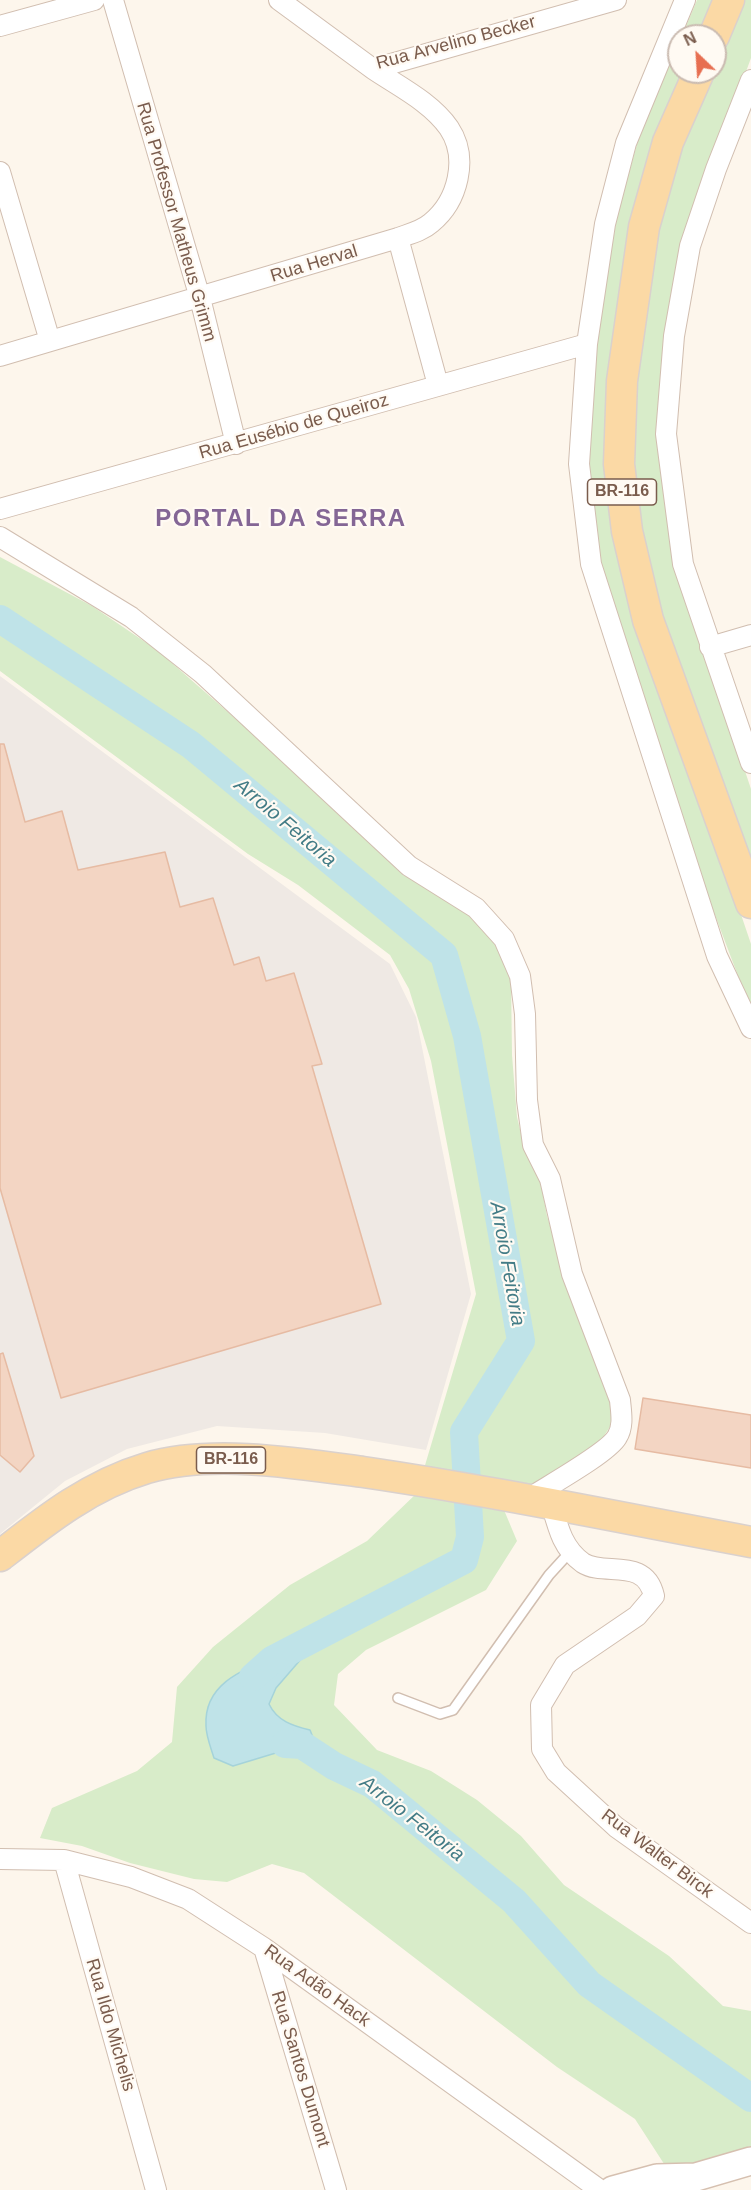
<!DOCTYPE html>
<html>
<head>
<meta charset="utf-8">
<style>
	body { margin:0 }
	#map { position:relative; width:751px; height:2190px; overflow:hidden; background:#fdf6ec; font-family:Helvetica,sans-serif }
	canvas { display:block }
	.north { position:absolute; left:667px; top:24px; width:60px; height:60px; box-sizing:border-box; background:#fffaf3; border:2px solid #cabbb1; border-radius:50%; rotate:335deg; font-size:16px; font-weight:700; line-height:24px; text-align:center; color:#7a5c4d }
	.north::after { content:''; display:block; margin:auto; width:21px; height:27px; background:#e76f51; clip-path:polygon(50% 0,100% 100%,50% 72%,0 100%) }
</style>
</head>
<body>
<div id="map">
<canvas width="751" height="2190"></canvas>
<div class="north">N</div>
</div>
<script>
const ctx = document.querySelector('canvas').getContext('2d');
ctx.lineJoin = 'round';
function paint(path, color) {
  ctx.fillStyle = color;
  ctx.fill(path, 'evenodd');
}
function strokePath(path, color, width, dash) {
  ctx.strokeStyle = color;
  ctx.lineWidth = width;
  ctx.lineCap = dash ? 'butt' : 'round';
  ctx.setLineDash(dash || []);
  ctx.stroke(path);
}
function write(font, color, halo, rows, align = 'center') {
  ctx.font = font + ' Helvetica,sans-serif';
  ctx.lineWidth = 4.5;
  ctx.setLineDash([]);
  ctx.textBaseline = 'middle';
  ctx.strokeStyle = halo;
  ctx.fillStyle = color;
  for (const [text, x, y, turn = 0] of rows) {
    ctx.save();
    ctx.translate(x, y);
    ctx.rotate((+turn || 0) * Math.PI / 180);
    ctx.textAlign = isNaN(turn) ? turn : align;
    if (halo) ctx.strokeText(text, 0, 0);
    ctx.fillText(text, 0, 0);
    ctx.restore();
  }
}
paint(new Path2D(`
	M0,676L390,964L416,1017L471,1294L426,1450L325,1433L217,1426L127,1449L65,1481L0,1534Z`), '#efe9e4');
paint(new Path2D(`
	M697,0H720L706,36H682Z
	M738,0H751V58L682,246L667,337L678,571L751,789V884L654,616L632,498V374L646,275L684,131L708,72H715V55Z
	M679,42V72H690L662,139L613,463L689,761L751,944V1010L696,865L612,609L598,550L589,466L597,337L618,211L641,130Z
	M0,557L92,606L157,650L285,762L403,875L429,887L467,913L497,944L511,979L512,1055L517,1117L526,1154L540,1179L547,1216L569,1283L607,1383L613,1422L600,1442L567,1465L522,1490L423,1472L476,1294L431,1061L409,989L390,955L298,885L248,854L0,671Z
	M418,1492L504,1510L517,1541L486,1590L366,1650L338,1674L334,1705L377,1750L431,1771L477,1800L521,1836L564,1885L669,1956L723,2006L751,2011V2146L668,2170L635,2119L557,2067L304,1873L272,1864L227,1882L194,1879L130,1863L82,1846L40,1838L52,1808L137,1771L172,1742L177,1687L213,1647L290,1585L367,1541Z`), '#d8ecc9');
const water = new Path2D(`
	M298,1647L308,1651L276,1688L269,1704C277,1721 293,1726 310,1730L320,1755L302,1745L233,1766L214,1758C211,1748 206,1736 206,1726C203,1674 262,1665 298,1647Z`);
paint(water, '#bfe3e8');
strokePath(water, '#a5d3da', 1.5);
strokePath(new Path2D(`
	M0,619L191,745L444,955L467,1036L521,1341L464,1432L470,1537L464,1560L272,1660L253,1677
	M285,1744L302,1745L334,1766L372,1784L514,1901L589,1984L751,2098`), '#bfe3e8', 28);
const building = new Path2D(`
	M0,744H4L25,822L62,811L78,870L165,852L180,907L213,898L234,965L259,957L266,981L294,973L322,1064L312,1066L381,1304L61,1398L0,1188Z
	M3,1353L34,1456L20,1472L0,1455V1354Z
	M643,1398L751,1415V1468L635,1449Z`);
paint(building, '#f3d5c3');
strokePath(building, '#e6bba3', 1.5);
const lane = new Path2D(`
	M398,1698L440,1714L453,1710L549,1575L570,1552`);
const street = new Path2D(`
	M113,0L200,298L236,444
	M279,0L373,69L616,0
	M685,0L626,143L605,224L587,344L579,464L591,564L717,956L751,1028
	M0,26L94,0
	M751,80L716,169L690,246L674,336L666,434L683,564L751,763
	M0,172L50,341
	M398,238L438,385
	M0,356L398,238C409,234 422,231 431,223C458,201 469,158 449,128C431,102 398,86 373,69
	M0,509L587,344
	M0,537L131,617L203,674L409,866L476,908L504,939L520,976L525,1014L527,1100L533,1145L550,1179L572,1274L620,1400C621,1412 624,1426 617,1437C608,1453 546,1487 528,1499
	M710,647L751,635
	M552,1506C558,1528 563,1549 583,1563C604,1577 645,1556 654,1596L637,1616L565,1665L541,1705L542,1749L556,1772L616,1827L751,1923
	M0,1859L64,1860L131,1877L188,1899L264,1948L600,2190
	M64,1860L156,2190
	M264,1948L336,2190`);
const secondary = new Path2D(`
	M613,2190L657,2178L696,2177L751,2161`);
const primary = new Path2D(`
	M714,36L729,0
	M699,72L668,142L644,227L622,381L619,464L627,531L648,620L751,903
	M0,1556C46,1520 90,1485 147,1468C210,1449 298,1463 363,1472C493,1491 621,1518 751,1542`);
strokePath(lane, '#d1beb0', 12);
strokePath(street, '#d1beb0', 22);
strokePath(secondary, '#d6c0b0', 30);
strokePath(primary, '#dad1cd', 33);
strokePath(lane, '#fff', 9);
strokePath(street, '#fff', 20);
strokePath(secondary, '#fff', 27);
strokePath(primary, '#fbd9a5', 30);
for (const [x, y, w] of [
	[622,492,69],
	[231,1460,69]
]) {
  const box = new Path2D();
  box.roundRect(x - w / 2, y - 13, w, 26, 4.5);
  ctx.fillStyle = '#fffaf3';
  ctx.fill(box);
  strokePath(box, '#7a5c4d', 1.5);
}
write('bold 16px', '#7a5c4d', null, [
	["BR-116",622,492],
	["BR-116",231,1460]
]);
write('18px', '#7a5c4d', '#fffaf3', [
	["Rua Arvelino Becker",456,43,-15],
	["Rua Professor Matheus Grimm",176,222,74],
	["Rua Herval",314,264,-17],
	["Rua Eusébio de Queiroz",294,427,-16],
	["Rua Walter Birck",657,1854,37],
	["Rua Adão Hack",317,1986,36],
	["Rua Ildo Michelis",110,2025,74],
	["Rua Santos Dumont",300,2069,73]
]);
write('italic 20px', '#437c86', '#fffaf3', [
	["Arroio Feitoria",285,823,40],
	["Arroio Feitoria",507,1264,80],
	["Arroio Feitoria",412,1819,38]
]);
ctx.letterSpacing = '1.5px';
write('bold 24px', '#846695', '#fffaf3', [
	["PORTAL DA SERRA",281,519]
]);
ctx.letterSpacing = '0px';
</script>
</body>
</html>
